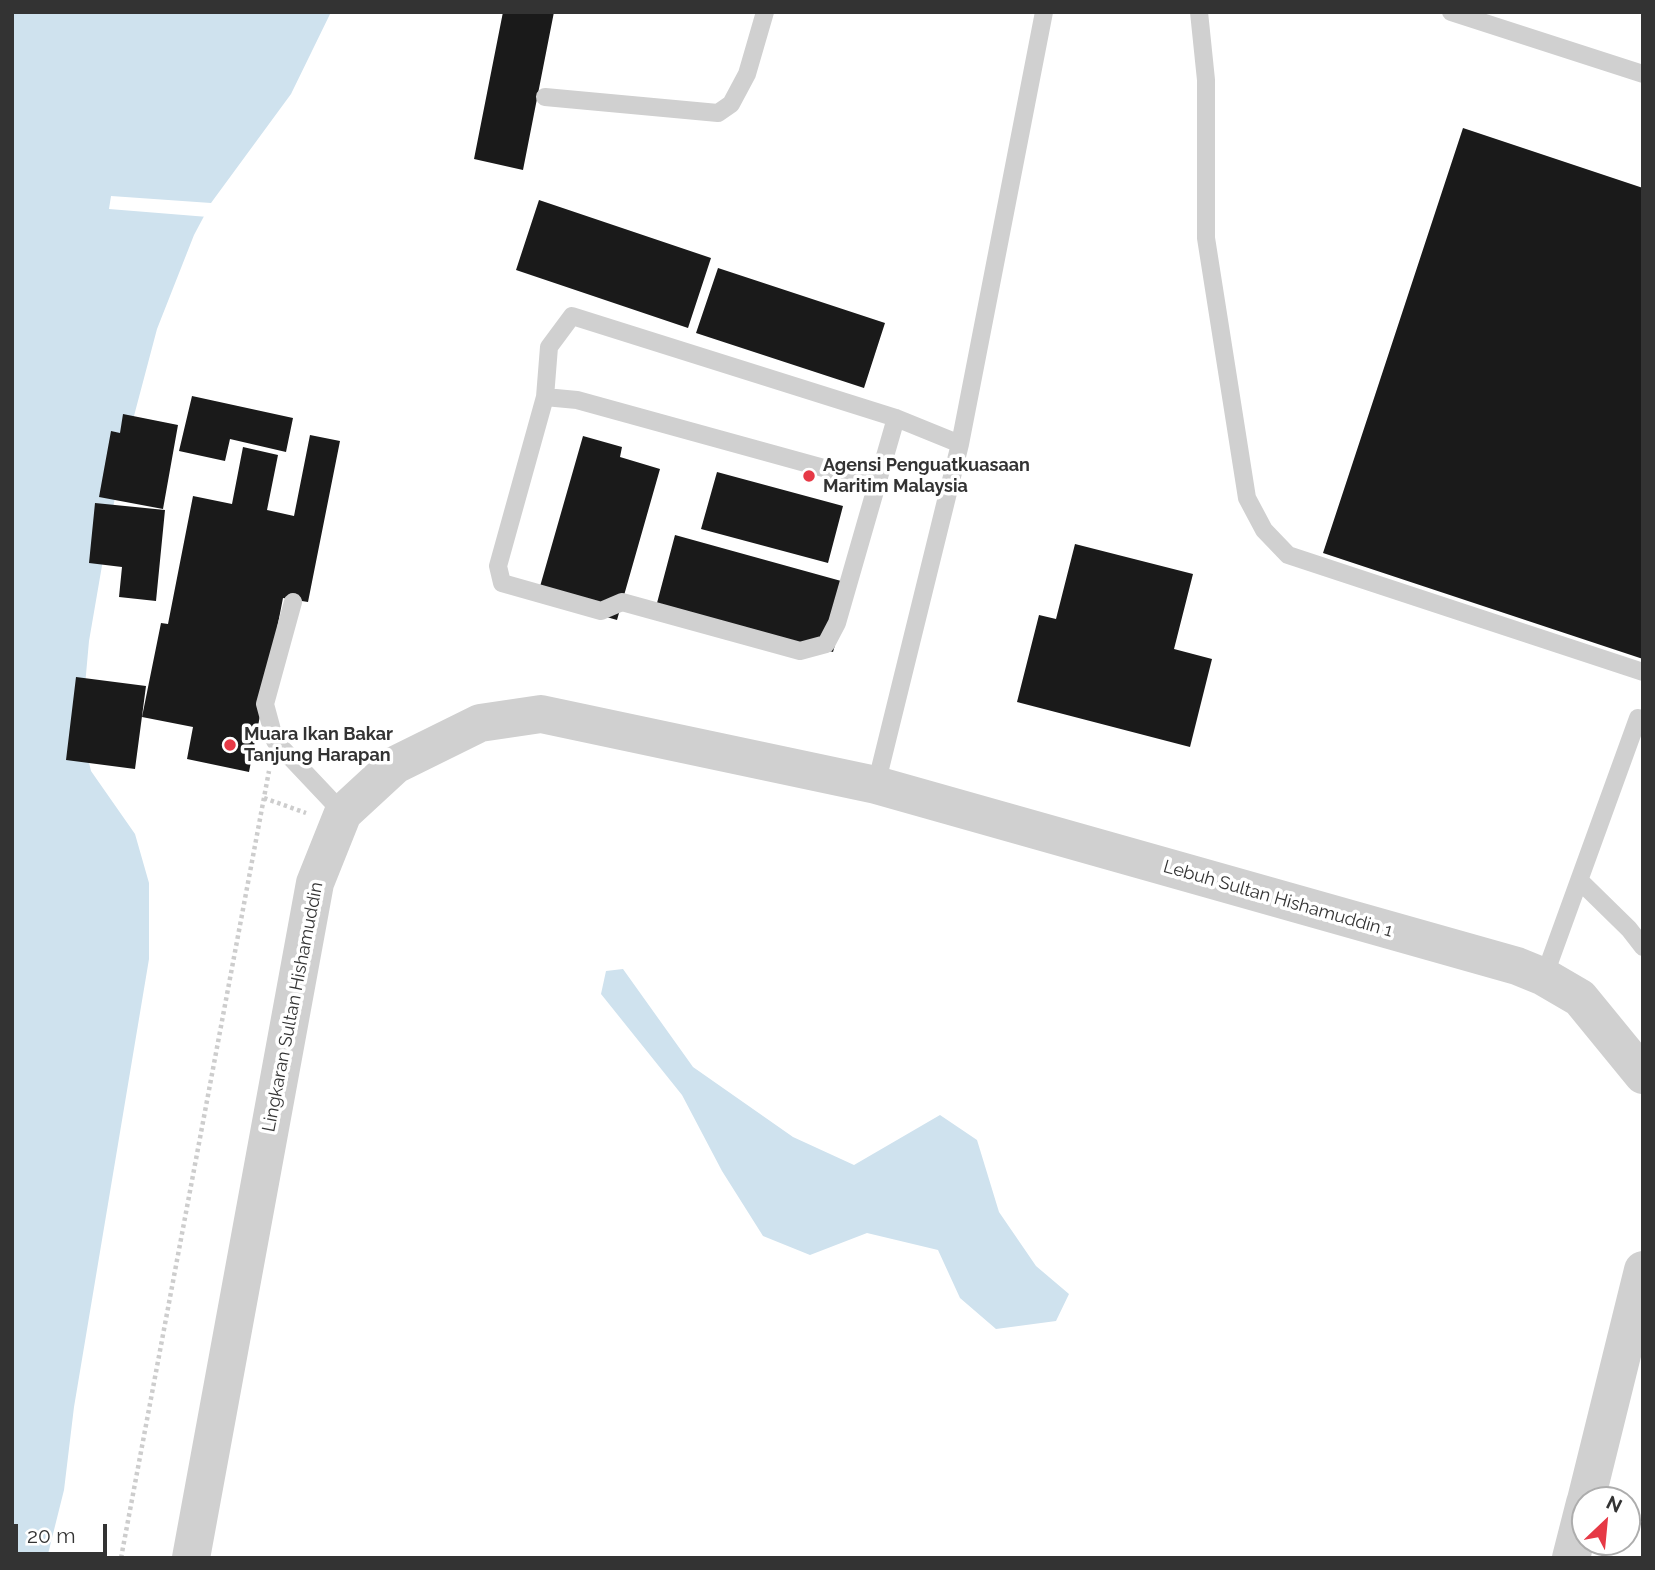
<!DOCTYPE html>
<html>
<head>
<meta charset="utf-8">
<style>
	body { margin:0 }
	#map { position:relative; width:1655px; height:1570px; overflow:hidden; background:#fff; font-family:Raleway,sans-serif }
	canvas { display:block }
	.frame { position:absolute; inset:0; border:14px solid #333; pointer-events:none }
	.north { position:absolute; left:1571px; top:1486px; width:70px; height:70px; box-sizing:border-box; background:#fff; border:2px solid #adadad; border-radius:50%; rotate:26deg; font-size:19px; font-weight:700; line-height:28px; text-align:center; color:#333 }
	.north::after { content:''; display:block; margin:auto; width:24px; height:32px; background:#e63946; clip-path:polygon(50% 0,100% 100%,50% 72%,0 100%) }
	.scale { position:absolute; left:14px; top:1524px; width:93px; height:32px; box-sizing:border-box; border:4px solid #333; border-top:0; padding-left:9px; font-size:21px; line-height:24px; white-space:nowrap; color:#333; -webkit-text-stroke:5px #fff; paint-order:stroke }
</style>
</head>
<body>
<div id="map">
<canvas width="1655" height="1570"></canvas>
<div class="frame"></div>
<div class="north">N</div>
<div class="scale">20 m</div>
</div>
<script>
const ctx = document.querySelector('canvas').getContext('2d');
ctx.lineJoin = 'round';
function paint(path, color) {
  ctx.fillStyle = color;
  ctx.fill(path, 'evenodd');
}
function strokePath(path, color, width, dash) {
  ctx.strokeStyle = color;
  ctx.lineWidth = width;
  ctx.lineCap = dash ? 'butt' : 'round';
  ctx.setLineDash(dash || []);
  ctx.stroke(path);
}
function write(font, color, halo, rows, align = 'center') {
  ctx.font = font + ' Raleway,sans-serif';
  ctx.lineWidth = 7;
  ctx.setLineDash([]);
  ctx.textBaseline = 'middle';
  ctx.strokeStyle = halo;
  ctx.fillStyle = color;
  for (const [text, x, y, turn = 0] of rows) {
    ctx.save();
    ctx.translate(x, y);
    ctx.rotate((+turn || 0) * Math.PI / 180);
    ctx.textAlign = isNaN(turn) ? turn : align;
    if (halo) ctx.strokeText(text, 0, 0);
    ctx.fillText(text, 0, 0);
    ctx.restore();
  }
}
paint(new Path2D(`
	M12,12H331L291,94L211,203L194,235L157,329L130,431L109,525L89,641L81,730L91,771L135,834L149,883V959L74,1407L64,1490L47,1558H12Z
	M623,969L693,1067L793,1137L854,1165L940,1115L977,1140L999,1212L1036,1266L1069,1294L1056,1321L996,1329L960,1298L938,1250L867,1233L810,1255L763,1236L722,1171L682,1095L601,994L606,971Z`), '#cfe2ee');
paint(new Path2D(`
	M111,196L211,203L215,204L208,217L109,209Z`), '#fff');
paint(new Path2D(`
	M503,12H554L523,170L474,159Z
	M1463,128L1643,188V659L1323,553Z
	M539,200L711,258L688,328L516,270Z
	M718,268L885,323L864,388L696,333Z
	M192,396L293,418L286,452L230,439L225,461L179,451Z
	M123,414L178,425L163,509L99,497L111,431L120,433Z
	M310,435L340,441L308,602L283,598L249,772L187,759L193,727L142,717L161,623L168,624L193,496L232,504L243,447L278,455L267,510L294,516Z
	M583,436L622,447L620,457L660,469L617,620L537,597Z
	M717,472L843,506L828,563L701,529Z
	M95,503L165,510L156,601L119,597L122,567L89,563Z
	M675,535L852,584L833,652L657,603Z
	M1075,544L1193,574L1174,649L1212,659L1190,747L1017,702L1039,615L1056,619Z
	M76,677L146,686L135,769L66,760Z`), '#1a1a1a');
strokePath(new Path2D(`
	M264,798L306,813
	M121,1558L269,771`), '#cdcdcd', 4.5, [3.5, 3.5]);
strokePath(new Path2D(`
	M1199,12L1206,80V238L1247,498L1264,530L1288,555L1643,672
	M1451,12L1643,74
	M545,97L718,113L731,104L747,74L765,12
	M545,397L577,400L878,483
	M896,418L837,623L826,644L800,651L622,602L601,611L502,583L498,566L545,397L549,347L572,316L896,418L960,444
	M293,602L265,704L275,741L343,813
	M876,785L960,444L1044,12
	M1580,881L1629,929L1643,947
	M1544,977L1638,718`), '#d0d0d0', 18);
strokePath(new Path2D(`
	M1586,1500L1643,1270
	M191,1558L315,883L343,813L395,765L480,723L541,714L876,785L1517,966L1544,977L1580,998L1643,1075
	M1571,1558L1585,1503`), '#d0d0d0', 38);
for (const [x, y, r, color] of [
	[809,476,7,"#e63946"],
	[230,745,7,"#e63946"]
]) {
  const dot = new Path2D();
  dot.arc(x, y, r, 0, 2 * Math.PI);
  ctx.fillStyle = color;
  ctx.fill(dot);
  strokePath(dot, '#fff', 2.5);
}
write('bold 18px', '#333', '#fff', [
	["Agensi Penguatkuasaan",823,466],
	["Maritim Malaysia",823,487],
	["Muara Ikan Bakar",244,735],
	["Tanjung Harapan",244,756]
], 'left');
write('18px', '#333', '#fff', [
	["Lebuh Sultan Hishamuddin 1",1278,899,16],
	["Lingkaran Sultan Hishamuddin",293,1007,-79]
]);
</script>
</body>
</html>
